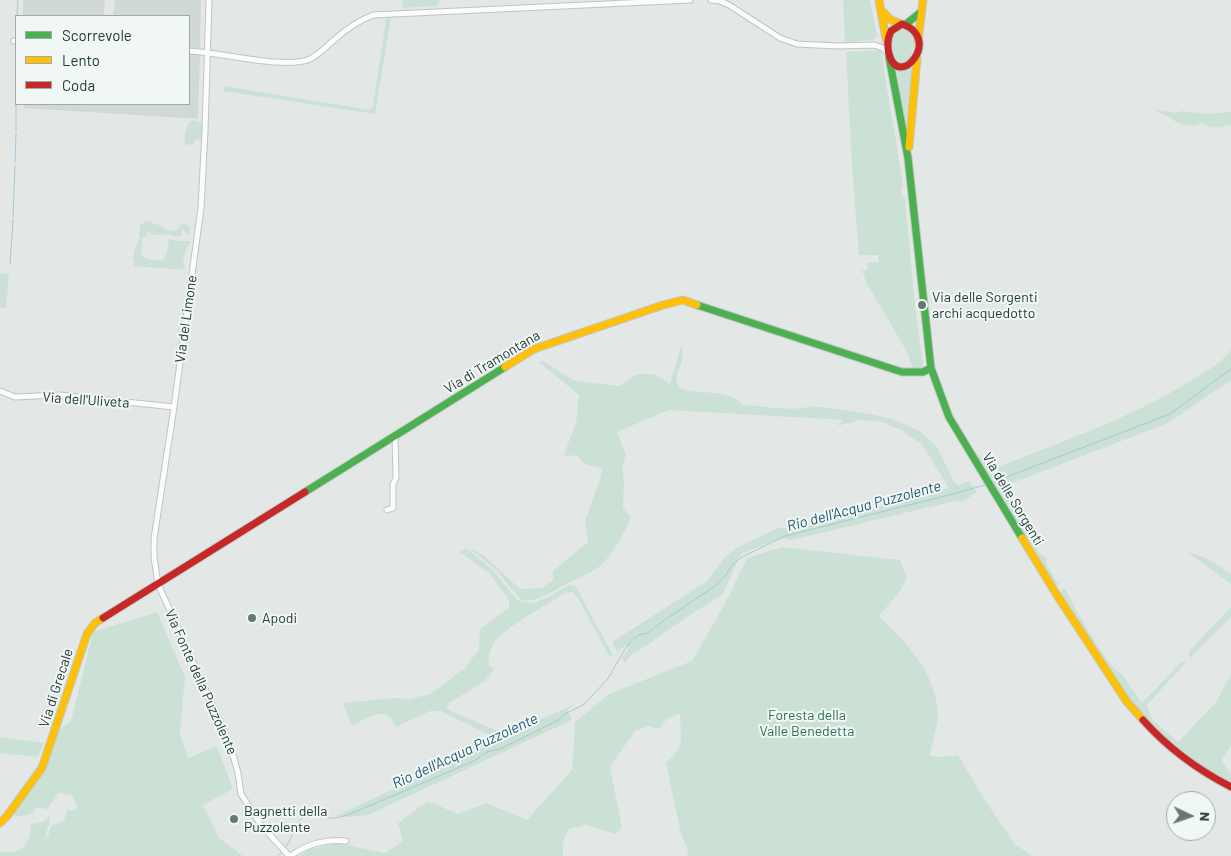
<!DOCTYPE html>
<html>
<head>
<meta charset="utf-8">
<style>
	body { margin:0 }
	#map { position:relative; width:1231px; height:856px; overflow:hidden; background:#e3e8e7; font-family:Barlow,sans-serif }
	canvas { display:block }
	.legend { position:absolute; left:15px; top:15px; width:175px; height:90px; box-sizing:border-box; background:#f1f7f5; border:1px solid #9eaca9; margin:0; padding:6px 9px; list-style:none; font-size:15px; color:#223b38 }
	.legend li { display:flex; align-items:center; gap:10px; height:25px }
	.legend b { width:25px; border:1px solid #9eaca9 }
	.north { position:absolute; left:1166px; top:791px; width:50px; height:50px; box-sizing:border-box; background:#f1f7f5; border:1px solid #9eaca9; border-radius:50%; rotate:93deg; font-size:14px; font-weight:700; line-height:20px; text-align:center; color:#223b38 }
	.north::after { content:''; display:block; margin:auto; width:18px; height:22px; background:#667875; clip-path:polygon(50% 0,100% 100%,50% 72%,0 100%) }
</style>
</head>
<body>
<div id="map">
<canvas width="1231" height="856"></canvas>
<ul class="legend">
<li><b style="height:6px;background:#4caf50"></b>Scorrevole</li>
<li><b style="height:6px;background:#ffc107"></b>Lento</li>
<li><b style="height:6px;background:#c62828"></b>Coda</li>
</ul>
<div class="north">N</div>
</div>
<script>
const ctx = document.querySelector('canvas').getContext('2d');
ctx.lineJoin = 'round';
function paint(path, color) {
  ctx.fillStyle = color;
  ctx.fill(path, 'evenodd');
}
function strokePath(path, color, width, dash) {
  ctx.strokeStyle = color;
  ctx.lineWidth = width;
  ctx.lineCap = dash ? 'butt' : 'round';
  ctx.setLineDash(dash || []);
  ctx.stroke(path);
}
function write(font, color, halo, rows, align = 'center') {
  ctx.font = font + ' Barlow,sans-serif';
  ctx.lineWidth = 4;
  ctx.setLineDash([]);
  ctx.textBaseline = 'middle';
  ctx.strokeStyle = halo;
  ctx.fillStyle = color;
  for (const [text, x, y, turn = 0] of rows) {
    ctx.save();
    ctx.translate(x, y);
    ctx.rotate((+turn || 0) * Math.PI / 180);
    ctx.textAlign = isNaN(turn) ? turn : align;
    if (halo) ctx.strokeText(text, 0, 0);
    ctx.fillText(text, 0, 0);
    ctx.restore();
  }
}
paint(new Path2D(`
	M23,0H105L104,14L105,16H23Z
	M115,0H201L200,48L189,47V16H113Z
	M189,54L200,55L198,119L24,108V104H189Z`), '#d1d9d7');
paint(new Path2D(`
	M403,0H439V4L436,6L402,8Z
	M843,0H870L877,36L873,40L845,42Z
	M391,18L375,114L223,91L224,86L370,110L373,105L386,19Z
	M905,27C907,28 911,31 912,32C918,40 912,59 905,64H900C890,54 889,41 896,29Z
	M880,50L882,53C887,99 898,143 903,188L901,190V195L904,196L905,199L915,305L923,365L922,368L913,369L907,352L866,282L862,270H867V263L878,262V255H859L852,167L846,52Z
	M912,68L906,126L896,69L902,71Z
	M1152,109L1177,113L1182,111L1208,114L1231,112V125C1222,127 1209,130 1202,123C1182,133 1169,114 1152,109Z
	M192,120L204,123L203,141L196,139L193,144L186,145C182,139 186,125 192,120Z
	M146,221L159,225L168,231L177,230L182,224H186L190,228L189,234L185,233L184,230L182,229L181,235L179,236H172L169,234L152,235L148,231L147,236L141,239L143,246L141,255C146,260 156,261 163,260L167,253L169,239L179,241H190V244L186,248L183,263L185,266L184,270L133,266L135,261L133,259L134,251L140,237L139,236L140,225Z
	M0,273L7,274L9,276L6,308H0Z
	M681,346C682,349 683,352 683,354C683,368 670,377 681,389C700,395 730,388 743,405C765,406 791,412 812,406C847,411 908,414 932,442C941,451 948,470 954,482L959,485L969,481L977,492L961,503L959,500L792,540L781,538L741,554L723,594L690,615L649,644L633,653L625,663L622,658L629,648L625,645L618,652L612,642L707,581L724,558L736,548L778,528H799L949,488L922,445L901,430L882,422L860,420L837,426L843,420L669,410L617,432L626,454L622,468L624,481L623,508L631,517C625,532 616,548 606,560C597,572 579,577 567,584C552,591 538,603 521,600L496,570L468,547L482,554L520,589L542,588L553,580V571L588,542L585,521L600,479L602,469C597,466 590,467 586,464C575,458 582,452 566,457L564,454L576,423L579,395L540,363L541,360L575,381L620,386L637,374H654L670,384Z
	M1231,350V380L1168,423L1007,485L1003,490L1040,554L1047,557L1046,563L1057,582L1060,581L1058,586L1055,585L996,487L994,484L998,480L990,478L976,452L991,468H996C1063,441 1131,418 1192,380C1205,372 1221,363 1231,350Z
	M782,547L900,560L907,578L901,590L879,616C906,642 936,673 938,713C938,726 932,742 930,755L938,757L958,755L984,799L1014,843L1032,856H687L688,850L681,834L666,763C685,747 681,739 680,715L677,714L667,719L659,729L648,726L635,731L610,767L622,827L616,834L585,825L569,829L563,842V856H299L308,850L336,843L385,853L403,841L398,823L428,801L458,814L486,803L527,820L572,770L575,722L609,694L692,661L728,598L747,558Z
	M466,548L493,570L517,600C536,609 553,593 570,585L576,587L613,655L609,656L578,598L573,592L565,593C550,603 502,629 494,643C489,651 488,658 489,666L495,668L485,681L449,703L447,707L451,711L507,735L575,704L567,711L572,720L368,815L348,817L336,816L499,740L441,711H430L396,727C394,724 392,719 390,717C379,708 362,721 352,726L343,703L394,698L409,699L430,694L466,667L479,649L480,629L509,608V600L489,573L460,552Z
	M1187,552L1208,559L1231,574V584Z
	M1062,588L1066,590C1073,605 1107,667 1121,673L1141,702H1143L1181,662L1187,661L1147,705L1152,719L1178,742L1216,702L1231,675V745L1222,760L1228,771L1231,773V783C1220,777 1208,771 1198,764C1140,725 1096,653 1060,594Z
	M1231,607V617L1191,657L1189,656L1190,650Z
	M157,612L185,677L180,734L188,758L217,746L233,789L203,805L219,838L243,856H0V851C21,856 31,844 31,824L43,822L50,816V822L44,840L49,834L51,826C68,820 62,823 68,809L72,811L78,808L72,795L59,793L46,810L40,807L35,808L34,813L17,817L12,814L43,770L58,731L71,721L93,632Z
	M0,737L44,743L38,757L0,753Z`), '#cce1d6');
strokePath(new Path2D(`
	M17,16L18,0
	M16,131V97
	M15,162L16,134
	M13,217L15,166
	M10,264L13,220
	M991,483L1170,414L1231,369
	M285,848C291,841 292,832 297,824C306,808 318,817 332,818C337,818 343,816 348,815L474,761L487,752L500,749L559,720L565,714L583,705L607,680L627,646L638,635L648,633L659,624L715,586L725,576L733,564L742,557L785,536L957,493L985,485
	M278,856L282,851`), '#a5c7d6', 1);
const street = new Path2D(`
	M209,0L205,131L201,208L174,407L154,539V557L158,584L230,744L238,773L241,794L261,825L289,856
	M711,0L720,1L729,5L780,38L797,44L837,46L874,45L883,48L889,53
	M14,41H16
	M189,51C220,52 285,70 310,59C320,54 327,46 334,40C346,29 358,21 373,15L690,0
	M0,391L15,397L59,395L174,407
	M387,510L393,508V484L396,478L395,436
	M290,856C308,844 324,839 346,841`);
const fast = new Path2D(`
	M906,24L921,12
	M889,57L908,158L931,368L949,417L1022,538
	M697,305L902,372H923L931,368
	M305,492L505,367`);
const slow = new Path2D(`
	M879,0L886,39
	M883,12L891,20L902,24
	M918,41L923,0
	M909,147L917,58
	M505,367L534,349L663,305L683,300L697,305
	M1022,538L1055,592L1127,702L1143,720
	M0,823L7,816L42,768L87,634L95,623L103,618`);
const jam = new Path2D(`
	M902,24C943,38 899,91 889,54C887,46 887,39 891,31Z
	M103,618L305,492
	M1143,720C1167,747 1198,770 1231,787`);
strokePath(street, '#c0c5c4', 7);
strokePath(fast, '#bfc6c4', 9);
strokePath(slow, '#bfc6c4', 9);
strokePath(jam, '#bfc6c4', 9);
strokePath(street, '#fbfcfb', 5);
strokePath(fast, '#4caf50', 7);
strokePath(slow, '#ffc107', 7);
strokePath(jam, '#c62828', 7);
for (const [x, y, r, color] of [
	[922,305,5,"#667875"],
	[252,618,5,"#667875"],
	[234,819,5,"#667875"]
]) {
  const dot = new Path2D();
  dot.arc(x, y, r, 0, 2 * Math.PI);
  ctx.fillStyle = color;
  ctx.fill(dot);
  strokePath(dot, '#f1f7f5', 2);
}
write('14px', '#223b38', '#f1f7f5', [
	["Via delle Sorgenti",932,297],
	["archi acquedotto",932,313],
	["Apodi",262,618],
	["Bagnetti della",244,811],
	["Puzzolente",244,827]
], 'left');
write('14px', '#223b38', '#f1f7f5', [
	["Via del Limone",186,319,-82],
	["Via di Tramontana",492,362,-31],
	["Via dell'Uliveta",86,400,4],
	["Via delle Sorgenti",1013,499,59],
	["Via Fonte della Puzzolente",201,682,66],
	["Via di Grecale",56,688,-72]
]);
write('14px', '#2d7052', '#f1f7f5', [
	["Foresta della",807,715],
	["Valle Benedetta",807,731]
]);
write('italic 15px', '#1e5874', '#f1f7f5', [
	["Rio dell'Acqua Puzzolente",864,506,-15],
	["Rio dell'Acqua Puzzolente",465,751,-25]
]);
</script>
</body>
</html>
